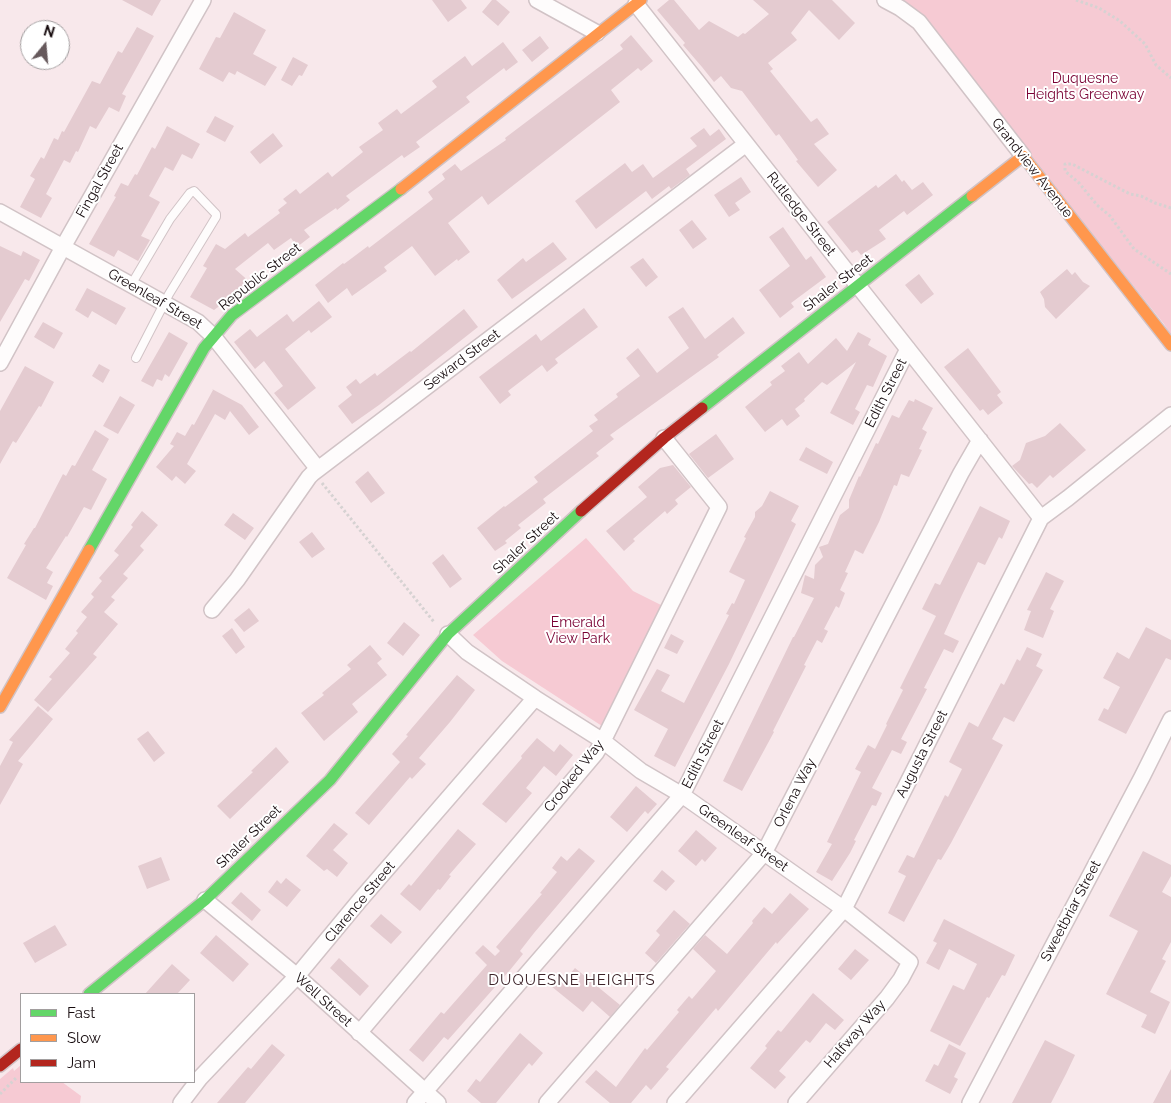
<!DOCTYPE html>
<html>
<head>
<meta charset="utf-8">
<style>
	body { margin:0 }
	#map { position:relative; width:1171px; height:1103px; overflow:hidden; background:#f8e8eb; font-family:Raleway,sans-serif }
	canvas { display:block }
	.legend { position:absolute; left:20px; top:993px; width:175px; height:90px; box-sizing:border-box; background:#fff; border:1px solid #a29e9f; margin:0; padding:6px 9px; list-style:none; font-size:15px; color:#170c0f }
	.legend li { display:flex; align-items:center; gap:10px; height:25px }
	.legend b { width:25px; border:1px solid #a29e9f }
	.north { position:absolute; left:20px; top:20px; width:50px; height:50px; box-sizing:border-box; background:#fff; border:1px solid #a29e9f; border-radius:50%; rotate:17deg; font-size:14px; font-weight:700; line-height:20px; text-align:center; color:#170c0f }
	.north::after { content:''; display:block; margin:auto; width:18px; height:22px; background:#66595c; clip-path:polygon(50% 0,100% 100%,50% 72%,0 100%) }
</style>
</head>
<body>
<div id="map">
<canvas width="1171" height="1103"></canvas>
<ul class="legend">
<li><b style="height:6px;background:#63d668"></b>Fast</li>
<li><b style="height:6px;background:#ff974d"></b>Slow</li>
<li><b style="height:6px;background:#b3261e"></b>Jam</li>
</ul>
<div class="north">N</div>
</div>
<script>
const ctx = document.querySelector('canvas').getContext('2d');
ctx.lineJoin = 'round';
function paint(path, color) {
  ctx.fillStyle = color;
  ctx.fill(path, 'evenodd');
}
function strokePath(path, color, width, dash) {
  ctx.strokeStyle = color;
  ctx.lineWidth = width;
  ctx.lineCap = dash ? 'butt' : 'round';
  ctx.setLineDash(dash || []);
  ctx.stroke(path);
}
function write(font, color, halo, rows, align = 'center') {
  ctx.font = font + ' Raleway,sans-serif';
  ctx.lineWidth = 4;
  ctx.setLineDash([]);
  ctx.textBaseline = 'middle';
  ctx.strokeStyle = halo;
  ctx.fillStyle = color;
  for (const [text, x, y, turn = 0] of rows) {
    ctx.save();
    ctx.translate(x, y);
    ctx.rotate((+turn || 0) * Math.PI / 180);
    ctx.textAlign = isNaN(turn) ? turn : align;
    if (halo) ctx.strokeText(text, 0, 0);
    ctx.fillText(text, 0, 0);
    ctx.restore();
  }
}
paint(new Path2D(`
	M904,0H1171V335L1164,324Z
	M586,538L633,591L663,606L602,726L502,661L473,635Z
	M21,1065V1082H62L81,1096L80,1103H0V1079L13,1068L14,1071Z`), '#f6cad3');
paint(new Path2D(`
	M122,0H161L152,16Z
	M432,0H461L467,8L448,22Z
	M492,0H496L510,12L498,26L482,12Z
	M669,0H674L699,30L709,21L738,37L743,33L745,34L769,14L753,0H832L855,23L839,40L809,10L791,33L797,40L768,63L773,69L770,71L811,122L817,118L829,134L814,144L837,170L818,187L796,161L798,160L779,134L776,136L742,91L731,88L721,76L714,82L702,67L683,45L685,43L657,10Z
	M234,12L266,30L253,54L277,67L265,86L237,71L235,75L229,72L223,82L199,69L216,37L220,38Z
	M137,27L154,36L122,94L126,96L119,112L109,107L96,129L90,126L78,152L76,151L70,163L64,160L46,194L52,198L41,218L20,207L35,179L30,176L41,157L44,159L54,138L58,140L62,131L64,132L92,81L100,84L118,51L122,53Z
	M631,35L653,61L641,71L638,68L611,90L620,102L488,205L482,196L448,223L470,252L458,261L457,259L435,276L412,246L384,267L387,271L352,296L347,288L328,303L315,285L343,263L344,264L368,246L369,248L433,199L428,192L445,179L442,174L455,164L461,171L506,140L505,138L623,49L620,45Z
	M540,36L549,48L532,62L522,50Z
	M503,42L518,62L506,71L504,68L466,97L470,102L416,142L420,147L404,158L402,155L346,196L350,200L337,210L336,208L304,230L310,237L297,247L291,238L274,250L268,243L235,269L251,283L214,310L190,297L207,268L203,266L216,244L225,249L245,233L248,237L280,213L278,210L287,203L283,199L296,189L300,194L328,172L332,177L363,152L359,147L383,130L378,123L397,109L401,114L437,87L432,81L448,69L465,56L472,66Z
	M293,57L308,65L302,76L299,75L292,86L281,80Z
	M215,116L234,126L225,142L206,132Z
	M167,126L200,144L192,159L182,154L173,171L165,167L149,196L160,202L141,236L150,240L138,261L118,250L114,257L89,244L116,197L114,196L121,183L128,186L135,174L137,175L152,147L155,149Z
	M704,128L710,136L719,129L726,139L686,169L690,175L671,189L669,186L652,199L646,191L596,229L575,201L625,163L632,172L643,164L653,178L697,146L690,138Z
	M273,133L283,146L260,164L250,152Z
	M896,174L902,182L904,180L912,190L923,182L933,195L907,215L904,211L879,230L886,239L861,255L857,250L852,253L827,222L876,185L878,188Z
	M741,177L751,192L735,203L740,210L729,217L714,195Z
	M692,220L707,239L693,249L679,230Z
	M783,227L806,260L811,256L826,277L791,303L794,307L780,318L759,290L790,266L769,237Z
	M553,242L567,259L512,299L497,280L523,258L526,262Z
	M0,246L21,256L23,251L40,260L29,281L25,279L0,322Z
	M643,258L658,277L646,287L630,267Z
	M1067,269L1072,275L1075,272L1083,282L1090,286L1056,319L1045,307L1044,299L1040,292Z
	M919,274L934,294L921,304L905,285Z
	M87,288L126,308L116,325L92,311L88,318L75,310Z
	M319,301L332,317L311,333L309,330L285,349L316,388L288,410L274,393L283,386L264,361L255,369L234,342L250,329L257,337L287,314L293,322Z
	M683,307L705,339L733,317L745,333L717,355L719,357L610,435L614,439L596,453L599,456L543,499L546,503L518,525L521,528L505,541L507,543L495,551L477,528L504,506L505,507L538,482L534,477L593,431L589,426L598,420L594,415L618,397L616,394L640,376L626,358L638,348L657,373L689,348L668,317Z
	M584,308L598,327L555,359L558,363L547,372L542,365L508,391L511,395L500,404L479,377L536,334L541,341Z
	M464,309L478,327L379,405L352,424L338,406L352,395L346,387L356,379L360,384L375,373L377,376L410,351L411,352Z
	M43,322L63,333L54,349L34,337Z
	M169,332L188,343L169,377L165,374L162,381L157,379L153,387L141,381Z
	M858,332L871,339L868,345L887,356L873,387L867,385L855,409L860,412L853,425L830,413L856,362L827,385L822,382L804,399L805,401L795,409L800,416L787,426L782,419L765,432L745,407L772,385L770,382L785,371L781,366L799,352L808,364L836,338L847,351Z
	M968,348L1001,392L997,395L1003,403L988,415L983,409L980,411L944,367Z
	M99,364L110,370L103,383L92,376Z
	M25,366L54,382L41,407L39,406L16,443L13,441L0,464V411Z
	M212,389L242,405L259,427L249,435L230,411L225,420L215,414L187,464L196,471L185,484L176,476L172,481L156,467L174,446L170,444L177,432L185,436L192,424L194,425L213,390Z
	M120,396L135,405L118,434L103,426Z
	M915,399L933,408L922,429L927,432L919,449L922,450L909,477L901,474L897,486L894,485L879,522L863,554L855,550L845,572L848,573L840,590L845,593L839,608L836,606L824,629L828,631L822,643L817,640L804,665L806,666L773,731L774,732L742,791L723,781L793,637H794L814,598L801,593L805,575L814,579L815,565L823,557L819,547L828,544L840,515L849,508V500L859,476L860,477L876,443L878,444L892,415L899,418L909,400L914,402Z
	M1060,423L1086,450L1053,478L1050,475L1037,488L1032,483L1029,484L1012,466L1020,460L1026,443L1045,436Z
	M95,430L109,439L92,470L107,479L91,510L84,507L67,537L66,536L46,568L53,572L47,583L53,586L46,600L7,578L26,545L24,544L34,528H35L63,474L66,476L72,465L75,466Z
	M716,434L734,459L708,478L689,454Z
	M806,447L833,462L827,474L799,460Z
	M673,465L691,487L675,500L678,504L667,514L665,511L633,539L635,541L624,551L606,531L647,497L638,487L660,468Z
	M368,471L385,493L371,503L355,482Z
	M770,491L799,506L791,521L796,524L729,664L675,767L654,756L668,729L634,710L657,669L670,675L661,691L684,703L729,615L726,614L732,603L734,604L745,580L729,572L746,538L744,537L755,517V512L762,506Z
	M980,506L1010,521L1002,539L999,537L985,565L978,562L962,595L944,634L959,641L953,653L944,649L924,688L927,689L901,739L907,742L901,754L892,750L872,788L882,793L876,806L872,805L854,840L856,841L850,853L832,881L816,872L832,844L827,842L861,772L855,769L868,745L875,749L887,725L886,724L903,690L900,688L936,616L922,609L935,583L940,585Z
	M142,511L158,525L140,546L144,550L123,574L128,578L111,597L115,600L104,612L118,624L93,654L97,657L48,712L34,700L52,679L49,677L70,653L65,649L78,633L76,631L87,617L81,612L94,597L91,594L102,581L99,578L119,555L114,551L133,527L131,525Z
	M233,513L254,528L245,540L224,525Z
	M312,532L325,549L312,558L299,542Z
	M443,554L462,579L450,588L432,563Z
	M1046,572L1064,581L1050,609L1054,611L1043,638L1024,630L1031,611L1027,610Z
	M249,608L259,621L244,632L234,620Z
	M404,622L420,635L403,656L387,643Z
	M1146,627L1171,640V660L1166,658L1126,734L1098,720L1104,708L1108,710L1120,687L1103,678L1117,652L1129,659Z
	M232,628L245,647L236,654L222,636Z
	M671,634L684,641L677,654L664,648Z
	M370,645L382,659L377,663L387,675L352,704L358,712L324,741L301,713L324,695L322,693L351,669L347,665Z
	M1027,647L1042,654L1036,666L1043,670L1014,722L1004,717L992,739L1003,745L951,843L941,860L938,859L904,922L888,913L906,876L898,872L907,855L914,858L945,795L948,797L962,769L949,762L969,722L978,727L1001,683L1004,685L1017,659L1020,661Z
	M457,675L475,690L450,722L419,758L426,764L412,779L410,777L369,825L355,813L400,762L392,754L408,736L406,735Z
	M38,706L53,719L18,761L23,764L0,805V766L13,742L9,740Z
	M148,731L165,753L154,762L137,739Z
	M537,738L554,752L560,744L573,755L556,776L544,766L526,788L532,793L506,823L482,804L522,758L521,756Z
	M276,747L289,762L230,819L217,806L253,772L251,771Z
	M636,786L657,804L648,814L645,811L627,832L610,817Z
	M334,823L348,834L333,850L348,863L337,877L327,869L324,871L306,856Z
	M458,829L476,844L449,875L451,876L440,890L438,889L420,911L400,894L409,884L411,886Z
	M696,830L717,848L705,862L702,859L696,866L678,851Z
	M579,848L595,861L534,933L520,951L523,954L510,970L448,1040L444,1037L423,1062L409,1050L441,1012L444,1014L487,965L475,953L483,945L495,956L500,951L496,947L542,894L540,893L557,872L552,868L561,856L567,861Z
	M1143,851L1171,865V876L1162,892L1171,897V942L1162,959L1166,961L1150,992L1170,1002L1155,1034L1141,1027L1147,1015L1106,994L1138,931L1109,916Z
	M161,857L170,880L147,889L138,866Z
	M662,870L675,881L666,891L653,881Z
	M286,878L301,890L287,907L268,892L277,880L281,884Z
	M241,892L261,910L252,921L231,903Z
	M790,893L809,909L777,944L776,942L718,1011L716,1008L666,1067L669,1069L651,1090L646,1085L631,1103H610L585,1082L596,1070L616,1087L645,1048L647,1050L679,1012L677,1010L689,996L692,999L716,971L693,949L705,935L727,954L753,923L752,921L764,907L772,914Z
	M674,910L690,924L656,963L645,953L660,935L656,931Z
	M381,914L402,932L391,944L370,926Z
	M944,919L1015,955L1005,976L1002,975L989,998L987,997L960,1046L930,1031L953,985L964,990L977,964L949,949L939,970L926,963L937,943L933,941Z
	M55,925L67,945L35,963L23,943Z
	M216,935L249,964L233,982L200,953Z
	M855,949L869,960L851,980L838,969Z
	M339,958L369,986L360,996L330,968Z
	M172,964L190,980L177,994H145Z
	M575,968L620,1005L610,1017L592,1001L583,1012L551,986L560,976L565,980Z
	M813,993L844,1020L835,1030L826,1023L810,1043L806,1040L779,1071L786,1077L775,1089L750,1068L767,1048L765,1046L778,1030L781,1032Z
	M520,1033L543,1053L532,1066L529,1063L496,1103H481L467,1091L476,1079L480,1082Z
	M1045,1040L1075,1055L1066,1074L1051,1103H1012Z
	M272,1044L285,1055L245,1103H217L248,1067L251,1069Z
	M949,1044L966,1053L954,1077L958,1079L950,1094L925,1081L934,1064L938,1066Z
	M1171,1069V1103H1153Z`), '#e4cbd0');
const lane = new Path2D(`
	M131,285L170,219L190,193L194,191L216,214V217L169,294L136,358`);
const street = new Path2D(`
	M537,0L597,33
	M885,0L900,8L919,22L1023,156
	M636,4L1041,518
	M0,212L198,322L213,336L318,469
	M0,363L63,247L203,0
	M212,610L237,580L309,477L313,473L746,144
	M448,634L467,652L535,698L603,741L641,771L682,795L844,909L910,962L901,979L887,998L796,1103
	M205,900L297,976L438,1103
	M359,1033L596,753L603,741L719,507L664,438
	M181,1103L200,1078L297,976L360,900L535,698
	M415,1103L682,795L908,349
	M547,1103L764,853L961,473L980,440
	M675,1103L844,909L1041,518L1068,498L1171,415
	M970,1103L1142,777L1171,719`);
const fast = new Path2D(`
	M702,408L972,196
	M89,550L204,348L232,315L401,189
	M89,994L205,900L330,780L448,634L581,511`);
const slow = new Path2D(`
	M401,189L641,0
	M972,196L1023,156L1171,345
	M0,707L89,550`);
const jam = new Path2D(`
	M581,511L664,438L702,408
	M0,1066L21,1049`);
strokePath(lane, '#d1c3c6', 10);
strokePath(street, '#d1c3c6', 18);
strokePath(fast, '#d1c3c6', 14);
strokePath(slow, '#d1c3c6', 14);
strokePath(jam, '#d1c3c6', 14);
strokePath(new Path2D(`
	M1076,0L1099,8L1120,21L1145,44L1156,65L1171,78
	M1171,208L1155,203L1141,196L1130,194L1072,164H1065V171L1079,183L1097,205L1110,216L1134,249L1171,274
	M322,483L434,622
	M0,1094L17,1077`), '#d6d2d2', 3, [2.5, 2.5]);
strokePath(lane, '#fefcfc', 8);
strokePath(street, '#fefcfc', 15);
strokePath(fast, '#63d668', 11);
strokePath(slow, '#ff974d', 11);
strokePath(jam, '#b3261e', 11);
write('14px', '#790033', '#fff', [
	["Duquesne",1085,79],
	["Heights Greenway",1085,95],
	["Emerald",578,623],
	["View Park",578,639]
]);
write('14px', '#170c0f', '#fff', [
	["Grandview Avenue",1032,168,52],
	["Fingal Street",100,181,-61],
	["Rutledge Street",801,214,52],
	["Republic Street",260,277,-38],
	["Shaler Street",838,283,-38],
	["Greenleaf Street",155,299,30],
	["Seward Street",462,360,-37],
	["Edith Street",886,393,-63],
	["Shaler Street",526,543,-43],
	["Edith Street",703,754,-63],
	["Augusta Street",922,754,-63],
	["Crooked Way",574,776,-52],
	["Orlena Way",795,793,-63],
	["Shaler Street",249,837,-44],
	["Greenleaf Street",743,838,35],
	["Clarence Street",360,902,-50],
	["Sweetbriar Street",1071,911,-62],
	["Well Street",323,1000,42],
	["Halfway Way",855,1034,-49]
]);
ctx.letterSpacing = '1px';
write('15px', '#3c2228', '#fff', [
	["DUQUESNE HEIGHTS",572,980]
]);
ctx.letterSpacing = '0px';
</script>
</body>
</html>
